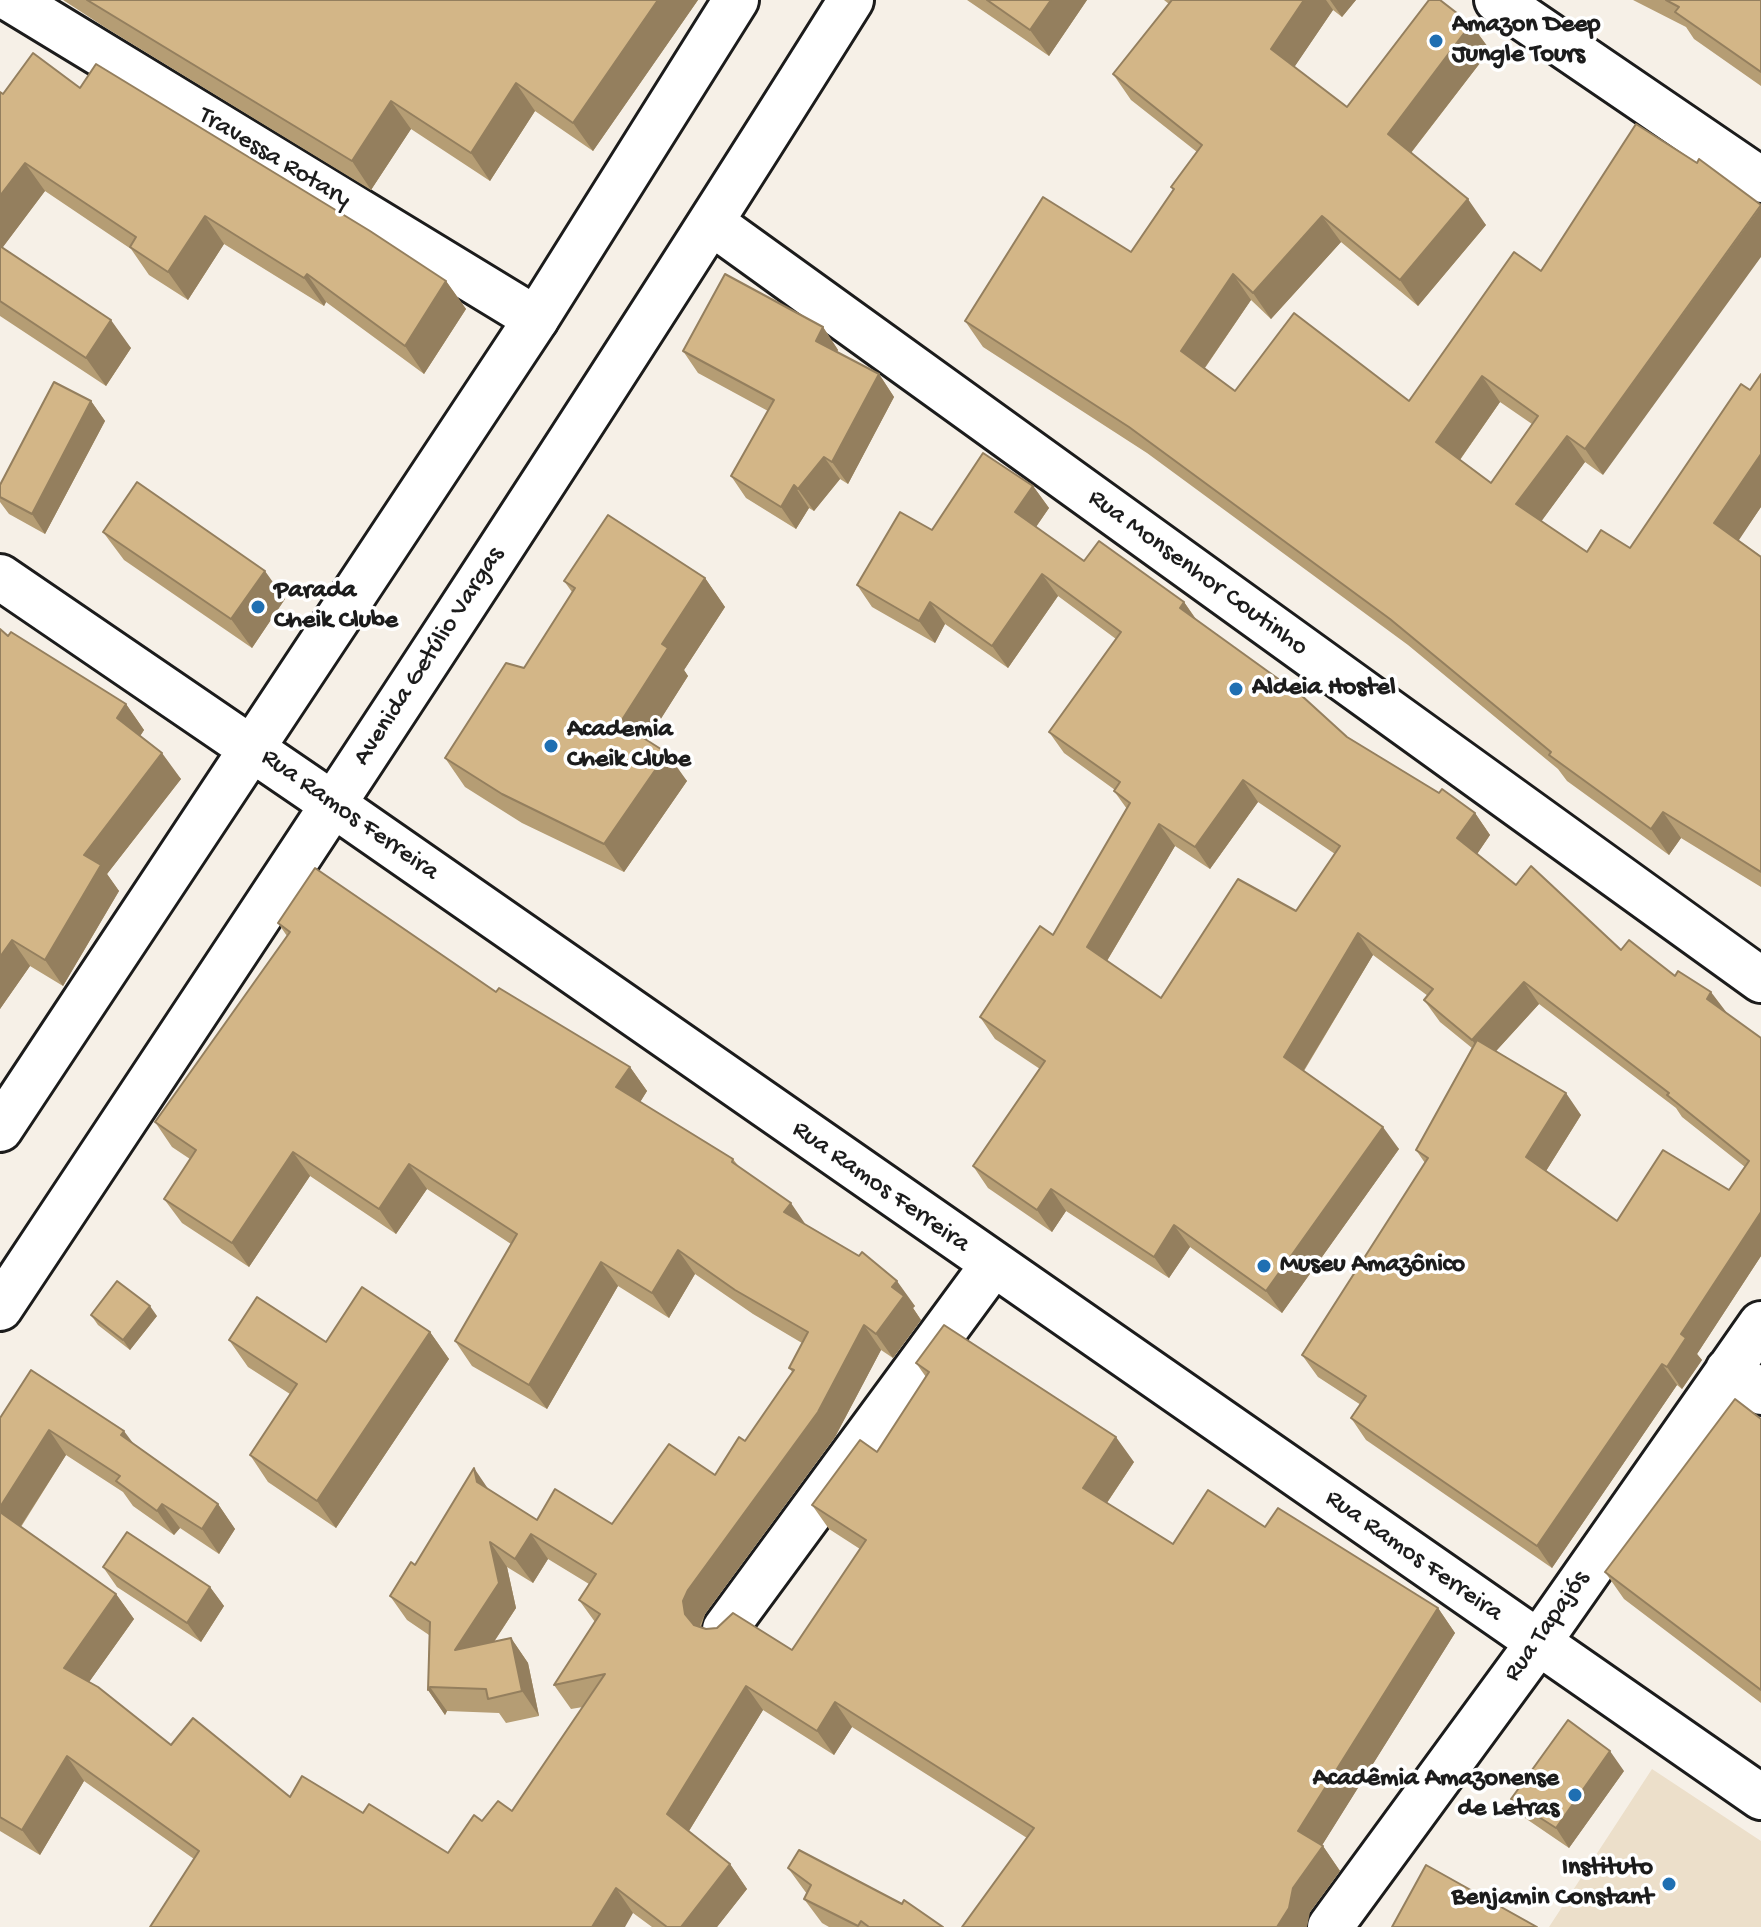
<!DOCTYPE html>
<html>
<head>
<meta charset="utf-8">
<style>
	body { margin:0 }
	canvas { display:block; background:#f6f0e7 }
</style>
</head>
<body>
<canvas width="1761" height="1927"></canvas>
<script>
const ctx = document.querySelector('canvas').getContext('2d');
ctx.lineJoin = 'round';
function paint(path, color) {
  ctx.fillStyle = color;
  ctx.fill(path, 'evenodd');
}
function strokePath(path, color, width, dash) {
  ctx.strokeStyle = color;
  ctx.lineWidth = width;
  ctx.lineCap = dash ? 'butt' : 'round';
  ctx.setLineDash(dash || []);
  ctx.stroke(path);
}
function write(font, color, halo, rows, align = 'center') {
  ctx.font = font + ' "Gochi Hand",sans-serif';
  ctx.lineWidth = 7;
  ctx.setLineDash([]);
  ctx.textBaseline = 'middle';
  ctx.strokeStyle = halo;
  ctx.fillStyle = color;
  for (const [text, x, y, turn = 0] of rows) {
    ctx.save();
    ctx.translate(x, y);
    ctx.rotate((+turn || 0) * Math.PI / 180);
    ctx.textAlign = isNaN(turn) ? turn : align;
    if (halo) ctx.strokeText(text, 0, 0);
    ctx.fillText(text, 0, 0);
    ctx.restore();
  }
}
paint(new Path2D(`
	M1652,1769L1761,1841V1927H1549Z`), '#ecdfca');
const minor = new Path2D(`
	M12,0L536,319
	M1497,0L1761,180
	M712,223L1761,980
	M334,805L1761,1797
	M1728,1370L1761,1392
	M725,1629L992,1266
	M1330,1927L1538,1643L1761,1324`);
const major = new Path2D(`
	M0,577L334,805
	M0,1129L536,319L736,0
	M0,1308C288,874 575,441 851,0`);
strokePath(minor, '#1c1c1c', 50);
strokePath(major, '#1c1c1c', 50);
strokePath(minor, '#fff', 44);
strokePath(major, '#fff', 44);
paint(new Path2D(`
	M63,0H698L593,151L535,111L490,181L411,129L371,190L106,28Z
	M967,0H1087L1049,56Z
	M1164,0H1356L1342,17L1333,10L1294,67L1347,107L1471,24L1490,50L1411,153L1486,225L1418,306L1341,242L1271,319L1251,300L1205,368L1235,391L1409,401L1514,252L1603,475L1585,462L1541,521L1587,552L1630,548L1761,507L1738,540L1761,556V887L1681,838L1669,855L1567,781L1558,769L1408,645L1147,453L983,347L965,321L1131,252L1173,190L1171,187L1197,152L1131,100L1113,74L1169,4ZM1500,402L1532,424L1491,483L1460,460Z
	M1633,0H1761V86L1694,39L1686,27Z
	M80,88L446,281L466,309L424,374L326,302L324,306L224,244L188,300L149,275L131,249L45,191L2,248L131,348L106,386L0,316V92L3,94Z
	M823,327L838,350L837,352L879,374L894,397L848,484L840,479L814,511L809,508L796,529L746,498L731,476L768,411L698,373L683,351Z
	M91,401L105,421L45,534L9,514L0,502V497Z
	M1033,486L1049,508L1036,527L1084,561L1184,602L1196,619L1347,737L1439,793L1475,813L1490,835L1477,854L1516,885L1621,950L1675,976L1761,1038V1256L1697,1354L1702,1360L1682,1389L1677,1385L1552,1568L1366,1440L1351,1418L1361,1405L1318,1377L1302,1355L1425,1163L1416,1150L1472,1048L1440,1022L1424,1000L1428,996L1373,955L1304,1071L1399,1149L1282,1313L1190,1247L1169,1278L1066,1211L1052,1232L988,1188L973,1166L1040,1069L995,1039L980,1017L1053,935L1127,809L1114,791L1115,790L1064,753L1049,732L1116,639L1058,596L1008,668L945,624L935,643L872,607L857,585L932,530ZM1258,802L1335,854L1296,911L1161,998L1107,961L1175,846L1210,869ZM1539,1004L1676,1108L1682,1117L1745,1167L1729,1190L1617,1221L1546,1171L1581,1115L1496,1051Z
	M103,532L285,599L252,648L124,560Z
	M705,578L725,607L684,670L688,676L647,740L687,781L624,872L522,823L465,787L445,758L524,668L572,592L564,581Z
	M8,636L126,704L144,730L140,736L181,779L107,874L119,891L63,986L30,966L0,1009Z
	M278,923L496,992L630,1067L647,1091L640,1102L733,1159L740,1168L807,1226L915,1306L913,1308L921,1320L893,1358L881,1350L835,1437L705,1614L701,1627L792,1650L860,1549L829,1529L812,1505L877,1452L926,1377L916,1363L1134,1462L1107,1503L1173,1544L1265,1527L1438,1608L1455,1633L1322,1845L1340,1871L1310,1912L1027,1838L852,1727L834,1755L763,1710L689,1831L730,1864L747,1889L717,1927H652L633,1913L194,1859L84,1781L40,1855L0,1831V1418L134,1444L218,1504L235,1529L219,1554L180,1528L174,1535L133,1506L123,1492L66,1455L21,1527L116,1594L134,1619L89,1682L171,1745L290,1797L363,1813L448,1853L482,1821L512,1811L583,1707L571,1709L554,1685L595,1622L579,1600L589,1584L548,1559L533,1583L507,1567L516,1608L494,1642L511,1638L528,1663L539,1716L506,1723L499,1713L447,1711L445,1715L428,1690L429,1635L407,1620L390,1596L415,1565L490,1490L537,1520L612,1524L715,1475L745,1441L793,1373L789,1368L802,1343L753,1314L695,1274L669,1318L618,1286L547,1409L472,1366L455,1341L511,1244L427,1189L396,1234L310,1176L249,1267L182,1223L164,1199L190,1159L172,1147L155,1122L287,936Z
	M91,1315L157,1316L130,1350L98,1325Z
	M430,1332L449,1359L336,1528L268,1482L250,1455L290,1394L248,1367L229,1340L326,1342Z
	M1761,1419V1703L1624,1599L1605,1572Z
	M103,1567L210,1587L224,1606L201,1642L117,1587Z
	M1624,1771L1569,1848L1525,1818L1511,1799Z
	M788,1868L943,1927H829L822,1923L804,1899L807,1894Z`), '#b59d74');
paint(new Path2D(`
	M658,0H698L593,151L573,123Z
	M1051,0H1087L1049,56L1030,30Z
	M1304,0H1326L1333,10L1289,75L1271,49Z
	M1330,0H1356L1342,17Z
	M1471,24L1490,50L1406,159L1388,134Z
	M516,83L535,111L490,181L471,153Z
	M391,101L411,129L371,190L352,161Z
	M25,163L45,191L0,251V196Z
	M1468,199L1486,225L1418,306L1400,280Z
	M1761,206V257L1603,475L1585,449Z
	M205,216L224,244L188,300L168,272Z
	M1322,216L1341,242L1271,319L1253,293Z
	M307,274L326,302L324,306L304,278Z
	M1233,274L1251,300L1199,376L1181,351Z
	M446,281L466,309L424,374L405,346Z
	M111,320L131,348L106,386L86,358Z
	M823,327L838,350L831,363L816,341Z
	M879,374L894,397L848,484L832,462Z
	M1482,376L1500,402L1454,468L1436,442Z
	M91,401L105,421L45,534L32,514Z
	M1567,436L1585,462L1535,530L1516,504Z
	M1761,454V507L1733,549L1714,523Z
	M824,457L840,479L814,511L798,489Z
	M794,485L809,508L796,529L781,507Z
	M1033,486L1049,508L1031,534L1015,512Z
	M265,571L285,599L252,648L231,619Z
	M1042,574L1058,596L1008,668L992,646Z
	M705,578L725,607L684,670L688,676L640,752L620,723L662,644Z
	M930,602L945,624L935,643L919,621Z
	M1184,602L1199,624L1180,608Z
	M126,704L144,730L135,744L117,718Z
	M162,753L181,779L107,874L119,891L63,986L45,960L84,855Z
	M667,753L687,781L624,872L604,844Z
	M1243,780L1258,802L1210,869L1195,847Z
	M1663,812L1681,838L1669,855L1651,829Z
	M1475,813L1490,835L1473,860L1457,838Z
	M1159,824L1175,846L1102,969L1087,947Z
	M1358,933L1373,955L1299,1078L1284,1057Z
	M12,940L30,966L0,1009V957Z
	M1524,982L1539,1004L1487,1061L1472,1040Z
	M1711,992L1727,1013L1707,999Z
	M630,1067L647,1091L634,1112L616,1087Z
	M1566,1093L1581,1115L1541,1179L1526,1157Z
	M1383,1127L1399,1149L1282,1313L1266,1291Z
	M293,1152L310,1176L249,1267L232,1243Z
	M409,1164L427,1189L396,1234L379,1209Z
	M1051,1189L1066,1211L1052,1232L1037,1210Z
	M791,1203L808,1228L784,1212Z
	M1761,1212V1256L1697,1354L1702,1360L1682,1389L1667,1367L1681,1334Z
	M1174,1225L1190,1247L1169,1278L1154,1257Z
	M678,1250L695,1274L669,1318L652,1293Z
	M601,1262L618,1286L547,1409L529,1385Z
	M897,1281L915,1306L913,1308L921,1320L893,1358L876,1334L892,1287Z
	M150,1306L157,1316L130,1350L123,1340Z
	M864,1325L881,1350L835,1437L705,1614L700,1625L702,1638L685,1614L683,1601L688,1590Z
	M430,1332L449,1359L336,1528L317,1501Z
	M1662,1364L1677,1385L1552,1568L1537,1546Z
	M49,1430L66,1455L15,1535L0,1513V1507Z
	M124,1431L142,1455L121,1435Z
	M1116,1437L1134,1462L1100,1513L1083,1488Z
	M474,1468L491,1493L477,1482Z
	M162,1504L180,1528L174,1535L157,1511Z
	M218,1504L235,1529L219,1554L202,1529Z
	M531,1534L548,1559L533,1583L515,1559Z
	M490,1542L507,1567L516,1608L472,1675L455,1650Z
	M210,1587L224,1606L201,1642L187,1623Z
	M116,1594L134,1619L82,1692L64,1668Z
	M1438,1608L1455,1633L1316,1855L1298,1831Z
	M511,1638L528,1663L539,1716L522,1691Z
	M746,1686L763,1710L684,1839L667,1814Z
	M430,1687L447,1711L445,1715L428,1690Z
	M835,1702L852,1727L834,1755L817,1731Z
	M1610,1751L1624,1771L1569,1848L1556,1828Z
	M67,1756L84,1781L40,1855L22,1830Z
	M1323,1846L1340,1871L1310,1912L1307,1927H1277L1293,1888Z
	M730,1864L747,1889L717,1927H681Z
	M616,1888L633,1913L625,1927H592Z`), '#947f5e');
const building = new Path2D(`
	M87,0H658L573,123L516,83L471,153L391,101L352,161Z
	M987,0H1051L1030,30Z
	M1172,0H1304L1271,49L1347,107L1429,0H1440L1471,24L1388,134L1468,199L1400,280L1322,216L1253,293L1233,274L1181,351L1235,391L1294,313L1409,401L1514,252L1541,271L1636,124L1697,163L1699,159L1761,205L1585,449L1567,436L1516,504L1587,552L1601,530L1630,548L1741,384L1750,390L1761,374V454L1714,523L1761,557V872L1663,812L1651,829L1549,755L1551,752L1390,619L1129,427L965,321L1043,197L1131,252L1174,189L1171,187L1202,145L1113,74ZM1482,376L1538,416L1491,483L1436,442Z
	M1666,0H1761V72L1675,12L1679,7Z
	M33,53L80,88L96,64L370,231L446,281L405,346L307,274L304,278L205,216L168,272L130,247L136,237L25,163L0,196V92L3,94Z
	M0,246L111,320L86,358L0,301Z
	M725,274L823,327L816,341L879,374L832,462L824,457L798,489L794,485L781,507L731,476L774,400L683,351Z
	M54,382L91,401L32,514L0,497V485Z
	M983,453L1033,486L1015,512L1084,561L1099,541L1184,602L1180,608L1302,696L1347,737L1439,793L1442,789L1475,813L1457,838L1516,885L1531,866L1621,950L1629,940L1675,976L1678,971L1711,992L1707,999L1761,1038V1212L1681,1334L1686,1338L1667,1367L1662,1364L1537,1546L1351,1418L1366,1396L1302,1355L1428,1158L1416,1150L1477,1040L1566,1093L1526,1157L1617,1221L1663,1150L1729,1190L1749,1161L1667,1095L1669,1093L1524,982L1472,1040L1424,1000L1433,989L1358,933L1284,1057L1383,1127L1266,1291L1174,1225L1154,1257L1051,1189L1037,1210L973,1166L1045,1061L980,1017L1040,926L1053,935L1130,803L1114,791L1120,782L1049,732L1121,632L1042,574L992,646L930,602L919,621L857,585L900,512L932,530ZM1243,780L1340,846L1296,911L1238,879L1161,998L1087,947L1159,824L1195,847Z
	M137,482L265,571L231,619L103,532Z
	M608,515L705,578L662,644L668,648L620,723L667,753L604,844L502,794L445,758L506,663L524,668L575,588L564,581Z
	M0,629L8,636L11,632L126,704L117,718L162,753L84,855L101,865L45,960L12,940L0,957Z
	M315,868L496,992L499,988L630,1067L616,1087L733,1159L732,1162L791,1203L784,1212L859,1256L862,1252L897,1281L892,1287L904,1296L876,1334L864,1325L818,1412L688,1590L683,1601L685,1614L694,1625L706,1629L717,1628L733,1613L792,1650L866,1540L812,1505L860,1440L877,1452L929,1372L916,1363L944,1325L1116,1437L1083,1488L1173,1544L1208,1490L1265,1527L1278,1508L1438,1608L1298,1831L1323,1846L1293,1888L1289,1908L1277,1927H962L1034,1828L835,1702L817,1731L746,1686L667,1814L730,1864L681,1927H667L616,1888L592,1927H150L199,1851L67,1756L22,1830L0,1817V1512L116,1594L64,1668L98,1687L171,1745L193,1718L290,1797L302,1776L363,1813L369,1804L448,1853L474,1815L482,1821L498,1801L512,1811L605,1674L554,1685L600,1614L579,1600L596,1574L531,1534L515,1559L490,1542L499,1583L455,1650L511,1638L522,1691L488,1699L486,1689L430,1687L428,1690L430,1622L390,1596L411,1562L415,1565L474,1468L477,1482L537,1520L555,1489L612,1524L669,1444L715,1475L739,1437L745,1441L794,1370L789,1368L808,1332L735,1290L678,1250L652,1293L601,1262L529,1385L455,1341L517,1234L409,1164L379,1209L293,1152L232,1243L164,1199L196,1150L155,1122L290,932L278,923Z
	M117,1281L150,1306L123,1340L91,1315Z
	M362,1287L430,1332L317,1501L250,1455L297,1384L229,1340L257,1297L326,1342Z
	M31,1370L124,1431L121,1435L218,1504L202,1529L162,1504L157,1511L116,1481L120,1476L49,1430L0,1507V1418Z
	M1735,1399L1761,1419V1690L1605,1572Z
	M127,1532L210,1587L187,1623L103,1567Z
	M1568,1720L1610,1751L1556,1828L1511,1799Z
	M799,1850L902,1904L904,1900L943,1927H869L861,1921L858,1926L804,1899L811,1885L788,1868Z
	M1426,1865L1537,1927H1392Z`);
paint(building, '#d3b687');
strokePath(building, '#947f5e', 2);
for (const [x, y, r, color] of [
	[1436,41,8,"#1f6fb2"],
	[258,607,8,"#1f6fb2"],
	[1236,689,8,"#1f6fb2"],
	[551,746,8,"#1f6fb2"],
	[1264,1266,8,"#1f6fb2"],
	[1575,1795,8,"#1f6fb2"],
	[1669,1884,8,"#1f6fb2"]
]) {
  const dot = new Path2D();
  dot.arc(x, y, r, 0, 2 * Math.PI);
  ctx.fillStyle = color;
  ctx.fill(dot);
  strokePath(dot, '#fff', 3);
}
write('bold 26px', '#1c1c1c', '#fff', [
	["Amazon Deep",1452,26],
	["Jungle Tours",1452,56],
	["Parada",274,592],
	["Cheik Clube",274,622],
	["Aldeia Hostel",1252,689],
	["Academia",567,731],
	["Cheik Clube",567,761],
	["Museu Amazônico",1280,1266],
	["Acadêmia Amazonense",1559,1780,"right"],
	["de Letras",1559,1810,"right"],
	["Instituto",1653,1869,"right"],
	["Benjamin Constant",1653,1899,"right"]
], 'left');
write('26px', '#1c1c1c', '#fff', [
	["Travessa Rotary",274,159,31],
	["Rua Monsenhor Coutinho",1197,574,36],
	["Avenida Getúlio Vargas",430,657,-57],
	["Rua Ramos Ferreira",349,816,35],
	["Rua Ramos Ferreira",880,1188,35],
	["Rua Ramos Ferreira",1413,1557,35],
	["Rua Tapajós",1548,1627,-55]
]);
</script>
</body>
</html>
